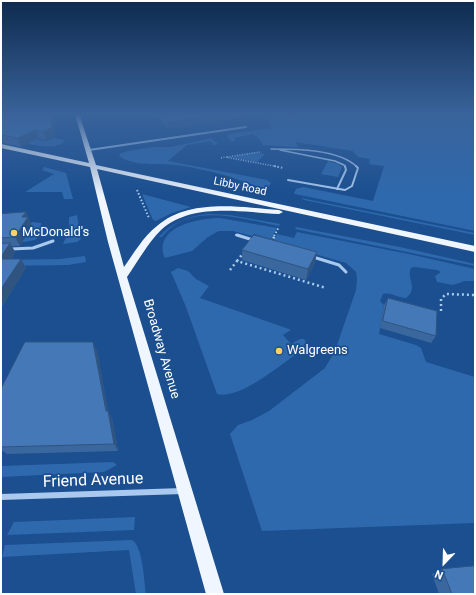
<!DOCTYPE html>
<html>
<head>
<meta charset="utf-8">
<style>
	body { margin:0 }
	#map { position:relative; width:476px; height:595px; overflow:hidden; background:#1b4f8f; font-family:Roboto,sans-serif }
	canvas { display:block }
	.frame { position:absolute; inset:0; border:2px solid #fff; pointer-events:none }
	.north { position:absolute; left:424px; top:543px; width:40px; height:40px; -webkit-text-stroke:3px #1b4f8f; paint-order:stroke; rotate:203deg; font-size:11px; font-weight:700; line-height:16px; text-align:center; color:#fff }
	.north::after { content:''; display:block; margin:auto; width:14px; height:18px; background:#fff; clip-path:polygon(50% 0,100% 100%,50% 72%,0 100%) }
</style>
</head>
<body>
<div id="map">
<canvas width="476" height="595"></canvas>
<div class="frame"></div>
<div class="north">N</div>
</div>
<script>
const ctx = document.querySelector('canvas').getContext('2d');
ctx.lineJoin = 'round';
function paint(path, color) {
  ctx.fillStyle = color;
  ctx.fill(path, 'evenodd');
}
function strokePath(path, color, width, dash) {
  ctx.strokeStyle = color;
  ctx.lineWidth = width;
  ctx.lineCap = dash ? 'butt' : 'round';
  ctx.setLineDash(dash || []);
  ctx.stroke(path);
}
function write(font, color, halo, rows, align = 'center') {
  ctx.font = font + ' Roboto,sans-serif';
  ctx.lineWidth = 3.5;
  ctx.setLineDash([]);
  ctx.textBaseline = 'middle';
  ctx.strokeStyle = halo;
  ctx.fillStyle = color;
  for (const [text, x, y, turn = 0] of rows) {
    ctx.save();
    ctx.translate(x, y);
    ctx.rotate((+turn || 0) * Math.PI / 180);
    ctx.textAlign = isNaN(turn) ? turn : align;
    if (halo) ctx.strokeText(text, 0, 0);
    ctx.fillText(text, 0, 0);
    ctx.restore();
  }
}
paint(new Path2D(`
	M303,114H475V231L295,194L294,193L296,189L303,187L373,201L384,166L369,164L370,159L358,157L353,151L295,142L298,146L297,147L262,145V142L254,134L234,138L236,140L234,141H231L227,136L230,134L271,128L269,123L271,119Z
	M23,137L47,141L54,138L65,140C56,153 28,143 15,140Z
	M211,138L218,144L214,145L210,141L187,145L168,161L267,180L271,183L268,188H265C251,185 238,179 224,175C209,171 192,167 176,165C158,163 134,167 119,156L121,153L128,151L153,147H171Z
	M255,152L265,154L257,162L233,158L235,156Z
	M328,161L338,164L342,167L338,177L321,174Z
	M44,167L66,173L73,199H64L62,192H25L54,174L42,170Z
	M142,194L191,207L172,213L156,221L153,220Z
	M301,198L475,233V235L304,200Z
	M208,214L230,215L280,224L279,226C243,219 189,201 162,237H159C172,222 189,216 208,214Z
	M77,215L81,239L77,242L63,244L69,231V217Z
	M220,218L277,228L271,239L254,234L252,236L233,231H219L208,237L192,251L165,258C152,227 199,218 220,218Z
	M32,222L41,223L42,234L35,240L18,243Z
	M296,227L400,247L475,264V266L295,229Z
	M297,232L409,254L475,269V281H465L453,285L437,282L435,276L441,272L437,270L414,267L411,268C406,278 419,288 406,298C397,298 392,292 383,294L380,301L384,305L379,334L416,345L421,348L426,362L475,377V523L262,531L230,434L238,425L252,420L269,411L325,368L335,351L356,290L357,279L356,272L346,263L273,242L277,234L294,238Z
	M85,256L86,262L68,265L2,266L1,260L60,259Z
	M178,268L188,271L196,279L209,286L200,298L289,329L291,330L283,335L291,344L300,339H304L306,342L299,352C280,365 240,400 217,394L186,307L171,272Z
	M113,462L117,465L104,472L1,477V466Z
	M135,517L134,530L7,535L14,522Z
	M132,540C143,546 144,581 146,594H136L129,550L2,557L5,545Z`), '#2e69ad');
strokePath(new Path2D(`
	M227,157L260,152
	M221,158L225,157L279,167`), '#a9c9ee', 1.5, [1, 1.5]);
strokePath(new Path2D(`
	M274,166L283,168
	M137,190L149,218
	M274,236L279,227`), '#a9c9ee', 2, [1.5, 2]);
strokePath(new Path2D(`
	M270,240L272,241L275,235
	M237,261L244,252
	M230,270L237,261L326,288
	M441,311V299L446,294L475,295`), '#a9c9ee', 2.5, [2, 3]);
strokePath(new Path2D(`
	M271,149C296,149 339,149 357,167
	M280,150L335,161L344,165L345,167`), '#a9c9ee', 1.5);
strokePath(new Path2D(`
	M288,180L345,190L352,186L358,168L356,166
	M337,189L346,170L345,166
	M236,235L241,236`), '#a9c9ee', 2);
strokePath(new Path2D(`
	M237,235L253,240
	M11,249L33,248L53,241
	M313,257L339,265L346,272`), '#a9c9ee', 3);
strokePath(new Path2D(`
	M89,150L246,127`), '#a9c9ee', 2);
strokePath(new Path2D(`
	M1,497L183,491`), '#a9c9ee', 6);
paint(new Path2D(`
	M75,114H79L96,165L475,246V252L97,169L124,267C134,253 143,237 157,226C189,198 240,207 279,210L283,212L279,214C242,212 191,202 161,230C148,243 138,261 127,277L224,594H206L108,242L90,167L1,148V144L89,163Z`), '#f0f6ff');
paint(new Path2D(`
	M3,114H52L55,136L46,140L38,138L21,147L3,143L1,138V124Z
	M156,114H255L241,116V118L168,129Z
	M26,212L32,226L20,246H12L15,252L11,259H21L26,268L3,305H1V214Z
	M242,250L315,263L306,280L242,260Z
	M388,298L436,336L431,343L380,328L384,305Z
	M97,350L108,411L112,418L118,451L7,454L3,451H1V389Z
	M442,569L475,594H439L432,574Z`), '#3a679d');
paint(new Path2D(`
	M51,114H52L55,136L46,140L43,132Z
	M226,114H255L241,116V118L168,129L167,122Z
	M35,130L38,138L21,147L18,138Z
	M26,212L32,226L20,246L15,237L22,217Z
	M10,243L15,252L5,268L1,261V257Z
	M317,252L315,263L306,280L308,269Z
	M21,259L26,268L3,305L1,303V289Z
	M93,342L97,350L108,411L112,418L118,451L114,444L106,411Z`), '#305480');
const building = new Path2D(`
	M3,114H51L52,127L43,132L35,130L18,138L1,135V124Z
	M160,114H226L167,122Z
	M26,212L22,217H28L15,237L1,238V214Z
	M254,235L317,252L308,269L242,250Z
	M10,243L1,257V244Z
	M1,259H21L1,289Z
	M388,298L437,311L436,336L383,321Z
	M25,342H93L106,411H108L114,444L1,447V389Z
	M475,566V594H452L442,569Z`);
paint(building, '#4478b7');
strokePath(building, '#305480', 1);
const sky = ctx.createLinearGradient(0, 0, 0, 197);
sky.addColorStop(0, '#0f2b4f');
sky.addColorStop(0.58, '#39639b');
sky.addColorStop(1, '#39639b00');
ctx.fillStyle = sky;
ctx.fillRect(0, 0, 476, 197);
for (const [x, y, r, color] of [
	[14,233,4,"#ffd166"],
	[279,351,4,"#ffd166"]
]) {
  const dot = new Path2D();
  dot.arc(x, y, r, 0, 2 * Math.PI);
  ctx.fillStyle = color;
  ctx.fill(dot);
  strokePath(dot, '#1b4f8f', 1.5);
}
write('11px', '#fff', '#1b4f8f', [
	["Libby Road",240,187,12]
]);
write('13px', '#fff', '#1b4f8f', [
	["McDonald's",22,233],
	["Walgreens",287,351]
], 'left');
write('13px', '#fff', '#1b4f8f', [
	["Broadway Avenue",161,349,74]
]);
write('16px', '#fff', '#1b4f8f', [
	["Friend Avenue",93,481,-2]
]);
</script>
</body>
</html>
